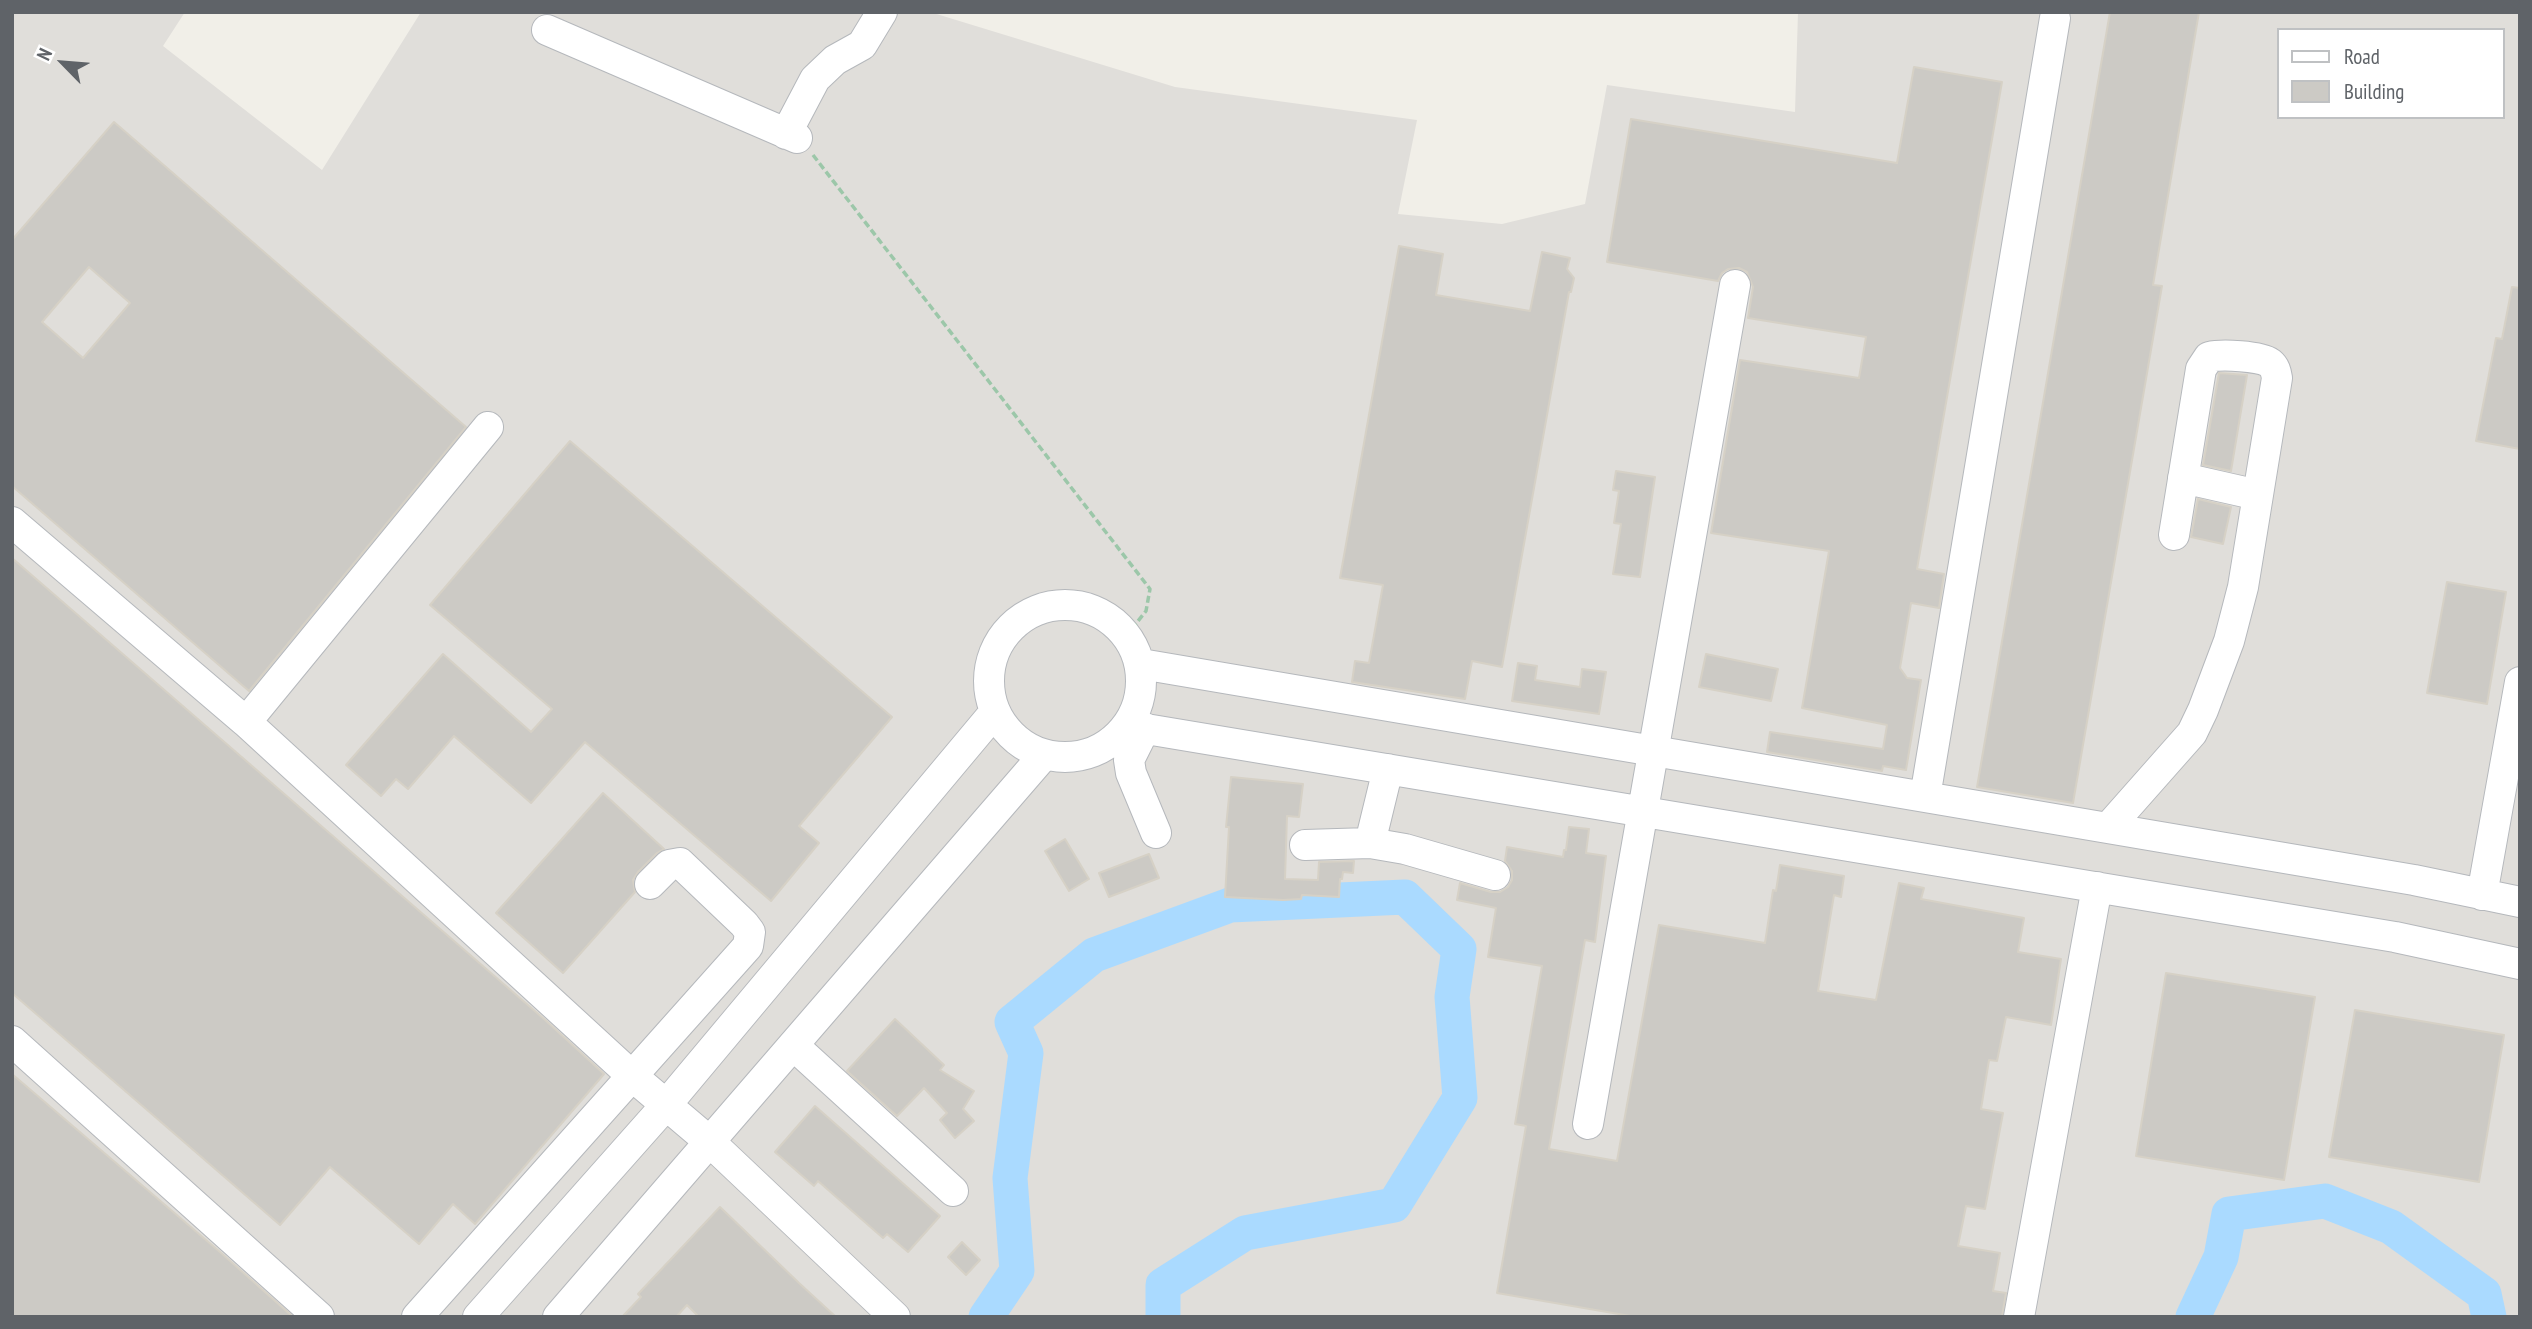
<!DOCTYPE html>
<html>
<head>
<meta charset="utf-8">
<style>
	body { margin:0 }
	#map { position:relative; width:2532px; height:1329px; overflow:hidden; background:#f1efe8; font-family:"PT Sans Narrow",sans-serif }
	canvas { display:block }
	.frame { position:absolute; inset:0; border:14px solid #5f6368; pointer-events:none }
	.legend { position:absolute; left:2277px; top:28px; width:228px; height:91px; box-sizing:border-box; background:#fff; border:2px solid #bfc1c3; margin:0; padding:9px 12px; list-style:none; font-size:21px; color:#5f6368 }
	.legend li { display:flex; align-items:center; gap:14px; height:35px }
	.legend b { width:35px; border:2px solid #bfc1c3 }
	.north { position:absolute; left:28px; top:28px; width:70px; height:70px; -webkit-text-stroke:5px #fff; paint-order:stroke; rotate:295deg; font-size:19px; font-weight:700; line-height:28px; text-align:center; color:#5f6368 }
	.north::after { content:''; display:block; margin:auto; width:24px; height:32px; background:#5f6368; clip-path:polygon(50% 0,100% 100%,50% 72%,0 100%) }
</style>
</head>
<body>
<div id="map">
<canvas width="2532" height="1329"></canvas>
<div class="frame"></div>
<ul class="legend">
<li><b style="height:9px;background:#fff"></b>Road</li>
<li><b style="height:19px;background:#cccac5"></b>Building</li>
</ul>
<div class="north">N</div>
</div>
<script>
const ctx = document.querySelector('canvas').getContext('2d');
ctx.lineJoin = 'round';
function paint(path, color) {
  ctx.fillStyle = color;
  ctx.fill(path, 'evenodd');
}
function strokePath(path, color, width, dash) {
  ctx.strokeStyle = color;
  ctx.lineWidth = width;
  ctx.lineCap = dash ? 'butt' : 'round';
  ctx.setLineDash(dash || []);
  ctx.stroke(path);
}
paint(new Path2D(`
	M12,12H185L163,46L322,170L421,12H930L1175,87L1417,120L1398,214L1502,224L1585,204L1607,85L1795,112L1798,12H2520V1317H12ZM2278,30H2502V117H2278Z`), '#e0deda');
strokePath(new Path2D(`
	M986,1317L1017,1271L1010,1178L1026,1053L1012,1022L1094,955L1230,905L1405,897L1459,949L1452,997L1460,1098L1394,1205L1245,1233L1163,1285V1317
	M2193,1317L2221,1257L2229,1214L2325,1201L2391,1227L2484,1294L2489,1317`), '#aadaff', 35);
const building = new Path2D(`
	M2110,12H2199L2153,285L2162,286L2073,803L1977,787Z
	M1914,67L2002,82L1917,569L1944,574L1939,608L1911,603L1900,668L1907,678L1921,680L1906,770L1883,766L1882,771L1767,752L1770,732L1883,749L1887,725L1802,708L1829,551L1711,533L1740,360L1859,378L1866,337L1748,318L1753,287L1747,272L1739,268L1728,269L1722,273L1718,281L1607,262L1631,119L1897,163Z
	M114,122L466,427L249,691L12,486V240ZM89,267L130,303L83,358L42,322Z
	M1399,246L1443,254L1436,295L1530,311L1542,252L1570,258L1567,269L1574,278L1571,292H1569L1502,667L1472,661L1465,699L1352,682L1355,661L1369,663L1383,585L1340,578Z
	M2512,287L2520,288V449L2476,441L2496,338L2502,339Z
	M2219,373L2247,375L2231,471L2203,465Z
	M570,441L892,717L799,826L819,843L771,901L585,742L531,803L454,736L408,789L396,779L381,796L346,765L443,654L531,732L552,709L430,605Z
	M1616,471L1655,477L1640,577L1613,574L1621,524L1614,523L1619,491L1613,490Z
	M2198,499L2231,507L2223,544L2191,537Z
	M12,558L544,1019L604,1074L475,1224L453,1204L419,1244L330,1167L280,1225L12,993Z
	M2447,582L2506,592L2487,704L2427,693Z
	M1706,654L1778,669L1771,701L1699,687Z
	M1518,663L1537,666L1535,680L1580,687L1582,669L1606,672L1599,714L1512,701Z
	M1231,777L1303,784L1299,817L1287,816L1285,879L1318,880L1319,862L1354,861L1353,873L1343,872L1342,879H1340L1339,897L1302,895L1301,899L1283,900L1225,897L1229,827H1226Z
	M603,793L664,849L657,853L638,872L633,880L635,892L563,973L496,913Z
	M1569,827L1589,829L1586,853L1606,856L1595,942L1585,940L1549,1149L1617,1161L1659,925L1765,943L1773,890L1776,891L1780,865L1844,876L1841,897L1834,895L1818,991L1876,1000L1899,883L1924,888L1921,899L2024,918L2018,952L2061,959L2051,1025L2006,1017L1997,1061L1989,1060L1981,1109L2003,1113L1985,1209L1966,1206L1958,1246L2000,1253L1993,1291L2006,1293L2002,1317H1636L1497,1293L1526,1126L1515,1124L1542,966L1488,957L1496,908L1457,900L1460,883L1491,892H1500L1508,887L1512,880V871L1505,861L1507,847L1563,857L1564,850H1566Z
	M1065,839L1089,879L1069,891L1045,851Z
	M1149,854L1159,878L1109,897L1099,873Z
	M2166,973L2315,997L2284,1180L2136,1156Z
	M2355,1010L2504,1035L2479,1182L2329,1157Z
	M895,1019L944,1065L940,1070L974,1091L963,1109L974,1121L955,1138L940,1120L947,1113L924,1088L897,1116L847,1071Z
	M12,1074L220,1252L293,1317H12Z
	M815,1106L940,1216L908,1252L887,1234L883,1238L818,1181L814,1186L775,1152Z
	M720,1207L799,1283L836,1317H699L687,1305L676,1317H622L641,1297L638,1294Z
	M962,1242L980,1260L966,1275L948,1257Z`);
paint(building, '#cccac5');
strokePath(building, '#d6d1c6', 2);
const minor = new Path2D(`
	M547,30L797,138
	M786,134L815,79L835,60L862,45L882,12
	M2183,478L2258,495
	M12,522L246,722L631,1075L710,1142L895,1317
	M989 681a76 76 0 1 1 152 0a76 76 0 1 1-152 0Z
	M1141,664L2414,880L2520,902
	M246,722L488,427
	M1128,726L2395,937L2520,964
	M1145,728L1129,760L1131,773L1156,833
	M1925,797L2055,18
	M2108,828L2192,733L2203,710L2229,641L2243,587L2277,378C2276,372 2275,367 2270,363C2260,356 2222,354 2209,357L2201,369L2174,535
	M1370,843L1388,769
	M1305,845L1370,843L1405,849L1495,875
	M2482,895L2520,682
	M12,1041L319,1317
	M793,1045L953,1191
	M1588,1124L1735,285
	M417,1317L748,946L750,932L744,924L680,863L669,865L650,884
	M478,1317L666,1105L994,713
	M558,1317L1043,756
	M2019,1317L2097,887`);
strokePath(minor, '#b5b8bc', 32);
strokePath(new Path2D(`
	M813,155L1150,589L1146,611L1127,635`), '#9cc7a9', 3.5, [7, 3.5]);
strokePath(minor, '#fff', 30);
</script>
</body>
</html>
